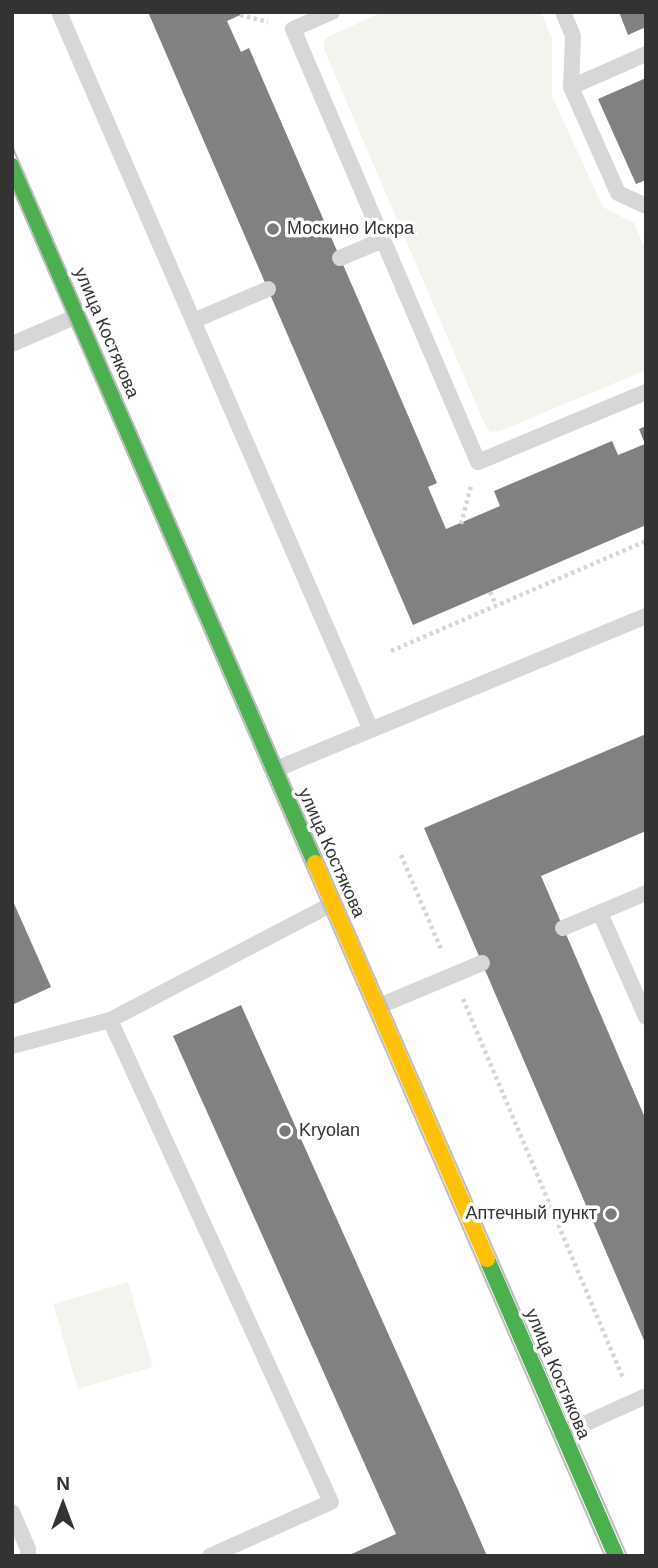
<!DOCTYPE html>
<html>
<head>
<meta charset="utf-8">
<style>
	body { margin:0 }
	#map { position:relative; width:658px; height:1568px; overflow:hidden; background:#fff; font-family:Helvetica,sans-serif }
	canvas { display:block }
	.frame { position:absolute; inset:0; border:14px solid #333; pointer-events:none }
	.north { position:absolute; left:28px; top:1470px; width:70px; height:70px; -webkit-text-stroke:5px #fff; paint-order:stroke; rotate:0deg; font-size:19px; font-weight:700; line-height:28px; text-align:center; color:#333 }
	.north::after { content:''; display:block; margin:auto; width:24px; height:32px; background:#333; clip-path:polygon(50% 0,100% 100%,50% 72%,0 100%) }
</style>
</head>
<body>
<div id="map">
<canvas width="658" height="1568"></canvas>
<div class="frame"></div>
<div class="north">N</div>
</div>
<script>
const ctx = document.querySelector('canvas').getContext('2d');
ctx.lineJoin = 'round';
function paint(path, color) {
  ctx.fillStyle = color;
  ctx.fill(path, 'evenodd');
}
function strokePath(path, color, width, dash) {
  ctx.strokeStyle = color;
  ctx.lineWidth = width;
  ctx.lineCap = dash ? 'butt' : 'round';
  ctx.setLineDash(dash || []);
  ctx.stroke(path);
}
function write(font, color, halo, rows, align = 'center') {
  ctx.font = font + ' Helvetica,sans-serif';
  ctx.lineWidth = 7;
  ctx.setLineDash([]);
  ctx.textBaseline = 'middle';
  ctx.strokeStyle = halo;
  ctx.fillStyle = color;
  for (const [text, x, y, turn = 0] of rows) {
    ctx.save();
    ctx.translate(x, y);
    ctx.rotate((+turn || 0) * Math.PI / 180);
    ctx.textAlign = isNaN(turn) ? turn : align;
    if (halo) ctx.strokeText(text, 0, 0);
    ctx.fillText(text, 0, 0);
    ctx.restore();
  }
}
paint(new Path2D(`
	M383,12H541L552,39V96L603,207L634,223L646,251V370L500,431L490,432L485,425L324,49V41L329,36Z
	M128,1282L153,1367L78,1389L53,1304Z`), '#f1f5ed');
paint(new Path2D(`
	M148,12H247L227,21L241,52L249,48L364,313L437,483L428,487L446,529L500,506L494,491L612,441L618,455L645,444L639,429L646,426V525L413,625Z
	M619,12H646V27L628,35Z
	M646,78V180L636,184L598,99Z
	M646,734V831L541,876L646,1120V1345L424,828Z
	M12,899L51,987L12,1005Z
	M241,1005L464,1503L487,1556H347L396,1534L173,1036Z`), '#818181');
strokePath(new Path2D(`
	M240,15L268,22
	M461,524L471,486
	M490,592L496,605
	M391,651L646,541
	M401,855L441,949
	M463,999L623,1378`), '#d6d6d6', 4.5, [3.5, 3.5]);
strokePath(new Path2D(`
	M59,12L371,730
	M332,12L293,29L478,462L646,392
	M563,12L573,36L571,87L618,193L646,206
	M571,87L646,54
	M340,258L383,240
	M193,321L268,289
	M12,344L77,316
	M274,770L646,616
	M600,913L646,1017
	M563,928L646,893
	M377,1007L482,963
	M12,1046L110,1020
	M562,1434L646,1396
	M12,1512L28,1549V1556
	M210,1556L331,1502L110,1020L332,904`), '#d7d7d7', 16);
strokePath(new Path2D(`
	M12,166L315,863
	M487,1259L616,1556`), '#4caf50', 16);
strokePath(new Path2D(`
	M315,863L487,1259`), '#ffc107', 16);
strokePath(new Path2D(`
	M12,146L627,1556
	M12,187L605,1556`), '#bebebe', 2);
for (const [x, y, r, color] of [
	[273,229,7,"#7a7a7a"],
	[285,1131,7,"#7a7a7a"],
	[611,1214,7,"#7a7a7a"]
]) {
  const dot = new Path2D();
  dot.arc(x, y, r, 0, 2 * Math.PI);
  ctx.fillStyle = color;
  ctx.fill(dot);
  strokePath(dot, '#fff', 2.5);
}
write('18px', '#333', '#fff', [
	["Москино Искра",287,229],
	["Kryolan",299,1131],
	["Аптечный пункт",597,1214,"right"]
], 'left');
write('18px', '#333', '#fff', [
	["улица Костякова",106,333,67],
	["улица Костякова",331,853,66],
	["улица Костякова",557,1374,67]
]);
</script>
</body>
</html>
